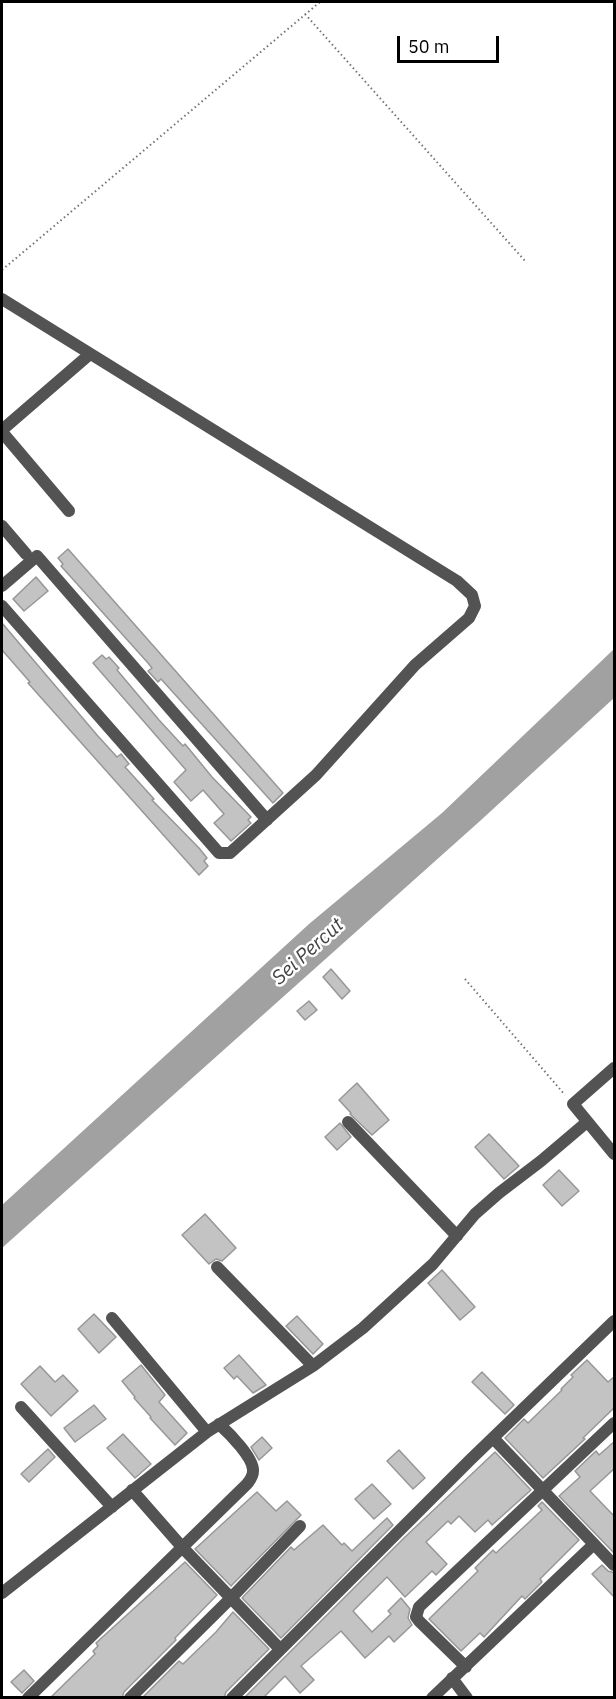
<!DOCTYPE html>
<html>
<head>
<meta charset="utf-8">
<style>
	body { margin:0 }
	#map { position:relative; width:616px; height:1699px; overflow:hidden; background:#fff; font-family:"IBM Plex Sans",sans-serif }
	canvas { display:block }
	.frame { position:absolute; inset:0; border:3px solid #000; pointer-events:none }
	.scale { position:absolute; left:397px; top:36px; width:102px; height:27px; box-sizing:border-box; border:3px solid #000; border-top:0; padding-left:8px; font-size:18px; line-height:21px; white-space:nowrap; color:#000; -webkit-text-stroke:4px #fff; paint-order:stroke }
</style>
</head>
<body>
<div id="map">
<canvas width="616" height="1699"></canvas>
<div class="frame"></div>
<div class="scale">50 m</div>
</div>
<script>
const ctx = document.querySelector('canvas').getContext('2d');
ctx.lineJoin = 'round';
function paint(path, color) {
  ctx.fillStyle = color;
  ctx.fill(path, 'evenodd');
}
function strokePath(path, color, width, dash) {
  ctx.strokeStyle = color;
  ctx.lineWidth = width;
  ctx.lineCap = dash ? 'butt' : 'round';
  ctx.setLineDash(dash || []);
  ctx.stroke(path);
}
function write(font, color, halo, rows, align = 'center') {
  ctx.font = font + ' "IBM Plex Sans",sans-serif';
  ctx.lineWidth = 5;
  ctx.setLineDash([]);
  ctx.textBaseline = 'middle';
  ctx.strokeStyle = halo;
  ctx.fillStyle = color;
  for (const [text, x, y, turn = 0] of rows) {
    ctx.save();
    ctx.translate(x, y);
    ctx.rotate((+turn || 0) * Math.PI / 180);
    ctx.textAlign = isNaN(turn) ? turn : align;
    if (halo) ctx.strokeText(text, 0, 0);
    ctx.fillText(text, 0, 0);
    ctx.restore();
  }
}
paint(new Path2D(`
	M614,649V698L480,821L2,1248V1205L309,924L442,813Z`), '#a1a1a1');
const building = new Path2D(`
	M68,549L283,793L273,803L161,679L158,682L148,671L152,668L148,663L61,566L63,564L58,558Z
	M36,577L48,591L24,611L13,599Z
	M2,623L97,735L117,757L121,754L129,764L125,767L154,799L152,800L199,848L207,858L204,861L208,866L199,875L28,683L30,682L2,650Z
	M102,655L106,659L109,657L119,668L117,670L159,720L183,746L185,744L212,777L251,817L248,820L251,823L231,841L214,823L224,814L203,790L191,801L174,782L186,770L93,663Z
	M331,969L350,991L342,999L323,977Z
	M309,1001L317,1010L305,1020L297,1011Z
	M357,1083L389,1120L372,1135L350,1114L351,1113L339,1100Z
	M340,1123L351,1137L337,1150L325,1137Z
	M489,1134L519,1166L504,1179L475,1147Z
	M559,1170L579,1191L562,1206L543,1185Z
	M205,1214L236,1248L222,1261L216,1259L209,1264L182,1235Z
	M442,1270L475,1307L460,1320L428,1283Z
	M94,1314L116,1337L99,1353L78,1329Z
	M297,1316L323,1344L313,1354L286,1326Z
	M239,1355L266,1385L253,1393L237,1376L234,1379L224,1368Z
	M587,1360L608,1382L615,1376V1407L583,1438L585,1439L543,1478L505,1438L524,1419L528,1423L562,1390L561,1389L573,1377L571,1375Z
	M141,1365L165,1395L159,1402L187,1433L175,1445L150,1418L151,1417L134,1398L135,1397L122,1381Z
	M40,1366L55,1382L63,1375L78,1391L51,1416L21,1384Z
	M482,1372L514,1405L505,1414L472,1382Z
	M94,1405L106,1419L75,1442L64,1428Z
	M123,1434L151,1464L135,1478L107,1448Z
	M262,1437L272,1448L259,1460L251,1447Z
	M615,1441V1468L590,1491L615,1517V1554L559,1496L580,1477L575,1471L596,1451L599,1455Z
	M48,1449L55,1457L29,1482L21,1474Z
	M399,1450L425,1478L413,1489L387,1461Z
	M495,1452L531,1490L492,1525L488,1520L475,1532L459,1516L451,1524L448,1521L426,1542L447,1564L436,1575L432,1571L405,1597L387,1577L353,1611L372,1632L391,1614L388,1611L401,1598L410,1609L408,1618L412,1625L394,1642L389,1636L365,1658L341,1631L301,1666L314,1680L300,1693L285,1676L263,1698H244L405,1537Z
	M372,1484L391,1504L374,1519L355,1499Z
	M257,1492L276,1511L287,1501L301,1515L231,1586L195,1549Z
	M542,1502L579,1540L540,1579L542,1582L525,1599L522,1596L484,1637L480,1633L461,1651L429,1619L478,1571L475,1568L493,1550L496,1553L542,1510L538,1506Z
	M387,1518L393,1525L281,1638L242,1598L291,1547L294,1550L323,1525L342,1545L344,1543L352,1551Z
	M185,1562L217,1595L175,1638L176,1640L124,1692L122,1698H50L95,1654L93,1651L98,1646L96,1643Z
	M602,1565L608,1571L615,1573V1598L592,1574Z
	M233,1612L269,1649L226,1692L224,1698H142L179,1661L183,1664L216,1632Z
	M24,1670L34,1681L22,1693L11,1682Z`);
paint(building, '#c3c3c3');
strokePath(building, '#979797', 1.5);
strokePath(new Path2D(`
	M305,14L526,262
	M2,270L320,2
	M465,979L565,1095`), '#757575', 2, [1.5, 3]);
strokePath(new Path2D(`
	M2,299L457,581L472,595L475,606L469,618L415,665L316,775L230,853H219L2,606
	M2,430L90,354
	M2,432L69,511
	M2,526L26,554
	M2,586L37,556L267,820
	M614,1068L573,1104L614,1154
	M348,1122L457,1236
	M217,1267L313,1366
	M112,1318L207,1432
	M21,1407L112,1507
	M494,1439L614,1565
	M132,1490L182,1547L280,1649
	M2,1593L207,1432L313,1366L363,1328L433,1264L475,1214L499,1193L541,1161L587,1122
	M466,1667L419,1621L416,1617L419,1607L614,1423
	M452,1678L467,1698
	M28,1698L247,1484C250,1480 253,1477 253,1471C254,1458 229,1433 219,1424
	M130,1698L231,1598L300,1526
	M232,1698L470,1460L614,1321
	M432,1698L594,1544`), '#535353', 12);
write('italic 20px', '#424242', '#fff', [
	["Sei Percut",308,952,-42]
]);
</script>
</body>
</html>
